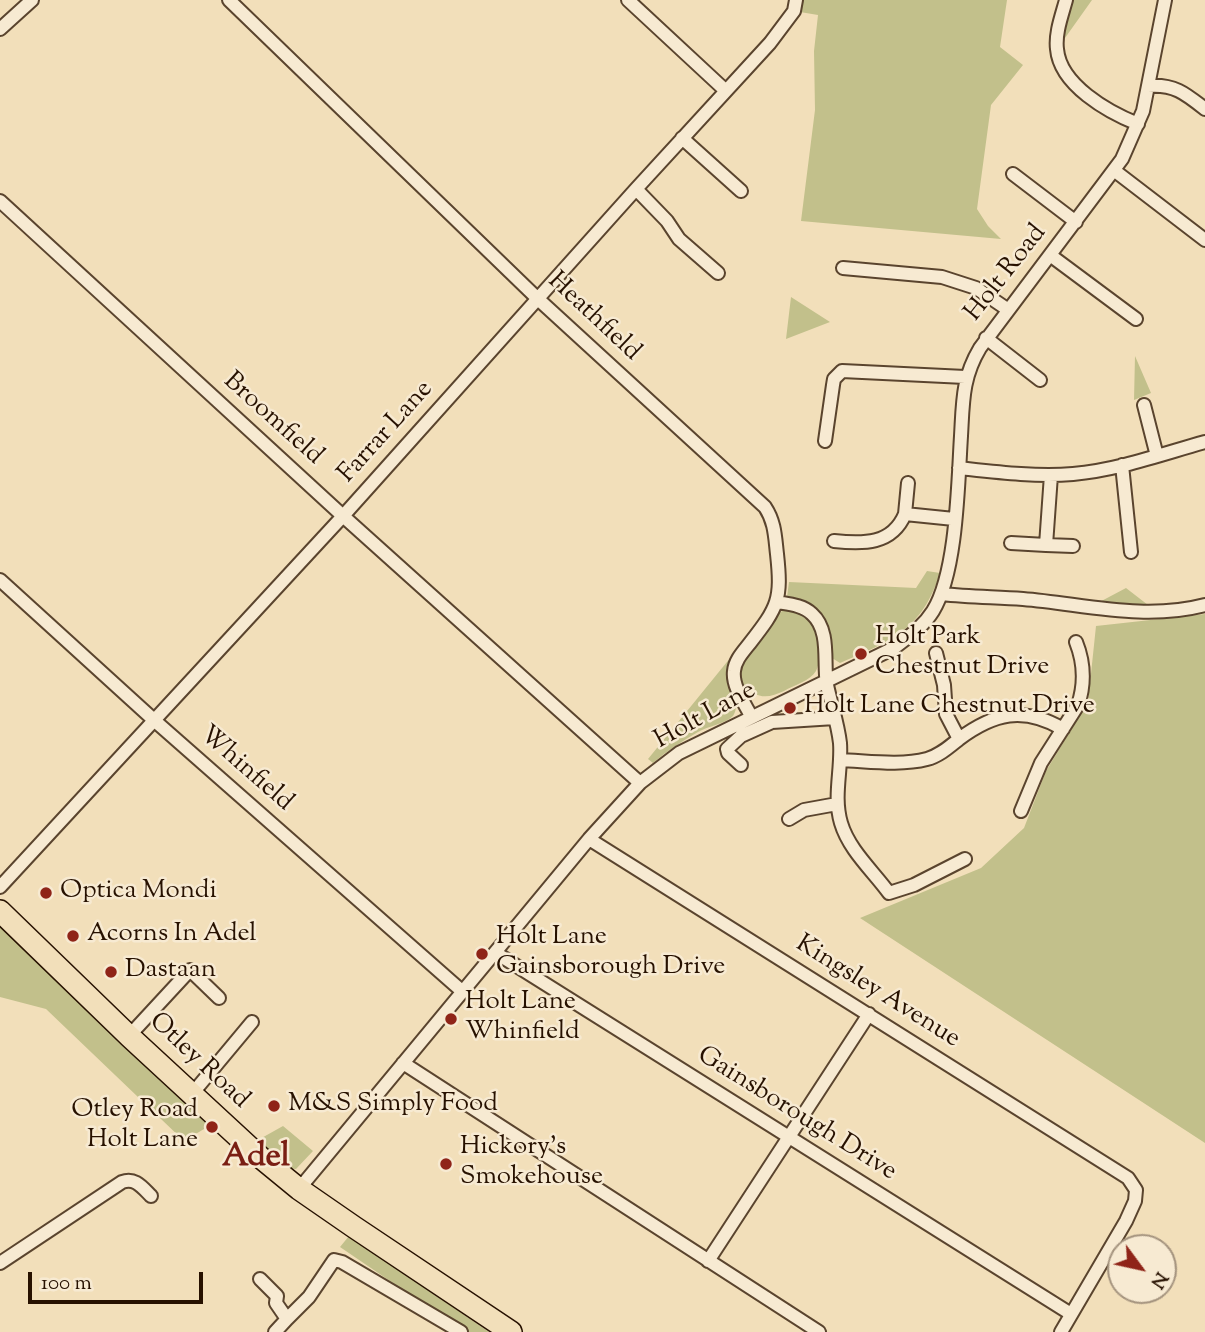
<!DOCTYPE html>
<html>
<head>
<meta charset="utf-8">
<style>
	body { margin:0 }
	#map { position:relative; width:1205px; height:1332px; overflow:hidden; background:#f2dfba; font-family:"Sorts Mill Goudy",serif }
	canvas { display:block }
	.north { position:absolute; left:1107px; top:1234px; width:70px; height:70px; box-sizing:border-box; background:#f7ead2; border:2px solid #a4937e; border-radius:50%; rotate:123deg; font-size:19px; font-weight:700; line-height:28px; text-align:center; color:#271100 }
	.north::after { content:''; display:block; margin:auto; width:24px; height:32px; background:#8f2418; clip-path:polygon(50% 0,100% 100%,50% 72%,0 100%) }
	.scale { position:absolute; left:28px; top:1272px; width:175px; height:32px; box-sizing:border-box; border:4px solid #271100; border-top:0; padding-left:9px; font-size:21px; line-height:24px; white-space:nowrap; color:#271100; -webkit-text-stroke:5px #f7ead2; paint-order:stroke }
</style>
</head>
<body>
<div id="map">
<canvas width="1205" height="1332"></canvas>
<div class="north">N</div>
<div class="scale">100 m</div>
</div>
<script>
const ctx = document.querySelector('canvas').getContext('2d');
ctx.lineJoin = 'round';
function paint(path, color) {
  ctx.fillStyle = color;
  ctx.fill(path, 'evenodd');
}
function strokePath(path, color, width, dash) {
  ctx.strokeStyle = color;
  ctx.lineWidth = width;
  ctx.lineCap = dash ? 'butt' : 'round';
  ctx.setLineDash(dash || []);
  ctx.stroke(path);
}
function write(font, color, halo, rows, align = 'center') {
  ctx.font = font + ' "Sorts Mill Goudy",serif';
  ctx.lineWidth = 5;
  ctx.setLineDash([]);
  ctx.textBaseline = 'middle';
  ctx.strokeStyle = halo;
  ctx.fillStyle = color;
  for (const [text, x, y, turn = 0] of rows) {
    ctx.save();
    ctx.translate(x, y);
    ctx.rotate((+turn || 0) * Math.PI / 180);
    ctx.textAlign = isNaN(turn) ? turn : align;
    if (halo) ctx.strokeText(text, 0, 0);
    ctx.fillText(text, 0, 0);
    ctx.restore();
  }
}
paint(new Path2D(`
	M796,0H1007L1000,47L1023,65L991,105L977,209L988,226L1001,239L801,221L815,110L814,51L818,15L794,11Z
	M1073,0H1092L1065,38L1064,36Z
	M791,297L830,322L786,339Z
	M1135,356L1151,393L1134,400Z
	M927,571L940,573C922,630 891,641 840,663L832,658C831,639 824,609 804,600C799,598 793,598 787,597L789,582L916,588Z
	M1126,588L1148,605L1120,608L1092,606Z
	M784,610C792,610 799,610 805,615C818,625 824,656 816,671C810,681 794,685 784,691C773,696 764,699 753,693C718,673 763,633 779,613Z
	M1205,614V1143L860,918L981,868L1024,828L1046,771L1088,702L1096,626Z
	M731,657C735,668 741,706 733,716C725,724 708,726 698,732C682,741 667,751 653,763L648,759Z
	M0,911L219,1120L184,1141L46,1009L0,997Z
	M283,1126L313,1151L296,1169L287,1168L258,1140Z
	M349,1236L489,1332H465L340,1247Z`), '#c2c08b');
const minor = new Path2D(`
	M229,0L538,299L765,507C775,522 775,537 777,554C782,600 778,607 750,643C743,652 735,660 734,671C732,686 745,704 751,716
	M628,0L726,91
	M1066,0C1062,15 1055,33 1057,49C1060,85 1108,112 1138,124
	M0,29L32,0
	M1148,86C1174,84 1185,93 1205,109
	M682,138L741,191
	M1115,171L1205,240
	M1013,174L1076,222
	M636,189L667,221L679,239L718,273
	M0,201L343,516L640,783
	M1050,255L1136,319
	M843,268L942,277L976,288L1007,309
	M986,338L1040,380
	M1144,405L1157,456
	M825,441L833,385L834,379L842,371L965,377
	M1122,465L1131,552
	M959,468C996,472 1035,477 1073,474C1118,470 1162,454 1205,442
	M905,514L908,483
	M834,541C863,544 892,545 905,514L954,519
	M1011,543L1046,545L1051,475
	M1046,545L1073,546
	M0,580L155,721L463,992
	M942,594C969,597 996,597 1023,599C1084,604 1144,621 1205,605
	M777,602C788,604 803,605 812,614C831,631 823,663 827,685C831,704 838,724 840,743C842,770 833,796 841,823C849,850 873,871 889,893L914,885L965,859
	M936,653L944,685L946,714L959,739
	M840,760C868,761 900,766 927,759C939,756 949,747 959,739C994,713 1023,706 1063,729
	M741,765L728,753L727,749L741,736L772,722L835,718
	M1021,811L1041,763L1078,705C1085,684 1084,662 1076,642
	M789,819L804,810L837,804
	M589,839L1128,1178L1136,1190L1135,1201L1126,1221L1061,1332
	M0,887L343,516L636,189L770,43L794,11L796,0
	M496,953L1071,1314
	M129,1036L190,970L219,998
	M403,1063L819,1332
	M192,1094L252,1022
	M299,1189L589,839L640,783L679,753L894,648C908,637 923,627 933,611C957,572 958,483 961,436C963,402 962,378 980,348L1122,159L1143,111L1165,0
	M708,1261L869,1014
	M0,1263L122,1182C135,1177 142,1187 151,1196
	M260,1279L277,1296L276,1303L287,1319L275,1332
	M287,1319L309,1297L334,1260L342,1262L461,1332`);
const trunk = new Path2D(`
	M0,911L129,1036L260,1157L299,1189L354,1227L511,1332`);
strokePath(minor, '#5a442e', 16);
strokePath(trunk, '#271100', 24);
strokePath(minor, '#f7ead2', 12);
strokePath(trunk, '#f2dfba', 21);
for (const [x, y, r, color] of [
	[861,654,7,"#8f2418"],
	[790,708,7,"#8f2418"],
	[46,893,7,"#8f2418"],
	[73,936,7,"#8f2418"],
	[482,954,7,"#8f2418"],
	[111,972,7,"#8f2418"],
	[451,1019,7,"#8f2418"],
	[274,1106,7,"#8f2418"],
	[212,1127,7,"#8f2418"],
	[446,1164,7,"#8f2418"]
]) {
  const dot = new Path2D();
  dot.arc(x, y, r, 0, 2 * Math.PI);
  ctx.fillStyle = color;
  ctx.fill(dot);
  strokePath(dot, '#f7ead2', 2.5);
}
write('26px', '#271100', '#f7ead2', [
	["Holt Road",1007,274,-52],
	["Heathfield",593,318,43],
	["Broomfield",272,420,42],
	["Farrar Lane",387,433,-48],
	["Holt Lane",706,717,-29],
	["Whinfield",245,770,41],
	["Kingsley Avenue",877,993,32],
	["Otley Road",198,1062,43],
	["Gainsborough Drive",796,1115,32]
]);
write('26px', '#271100', '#f7ead2', [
	["Holt Park",875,639],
	["Chestnut Drive",875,669],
	["Holt Lane Chestnut Drive",804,708],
	["Optica Mondi",60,893],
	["Acorns In Adel",87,936],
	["Holt Lane",496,939],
	["Gainsborough Drive",496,969],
	["Dastaan",125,972],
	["Holt Lane",465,1004],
	["Whinfield",465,1034],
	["M&S Simply Food",288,1106],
	["Otley Road",198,1112,"right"],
	["Holt Lane",198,1142,"right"],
	["Hickory's",460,1149],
	["Smokehouse",460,1179]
], 'left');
write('bold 33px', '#7a1f14', '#f7ead2', [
	["Adel",256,1159]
]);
</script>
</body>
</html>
